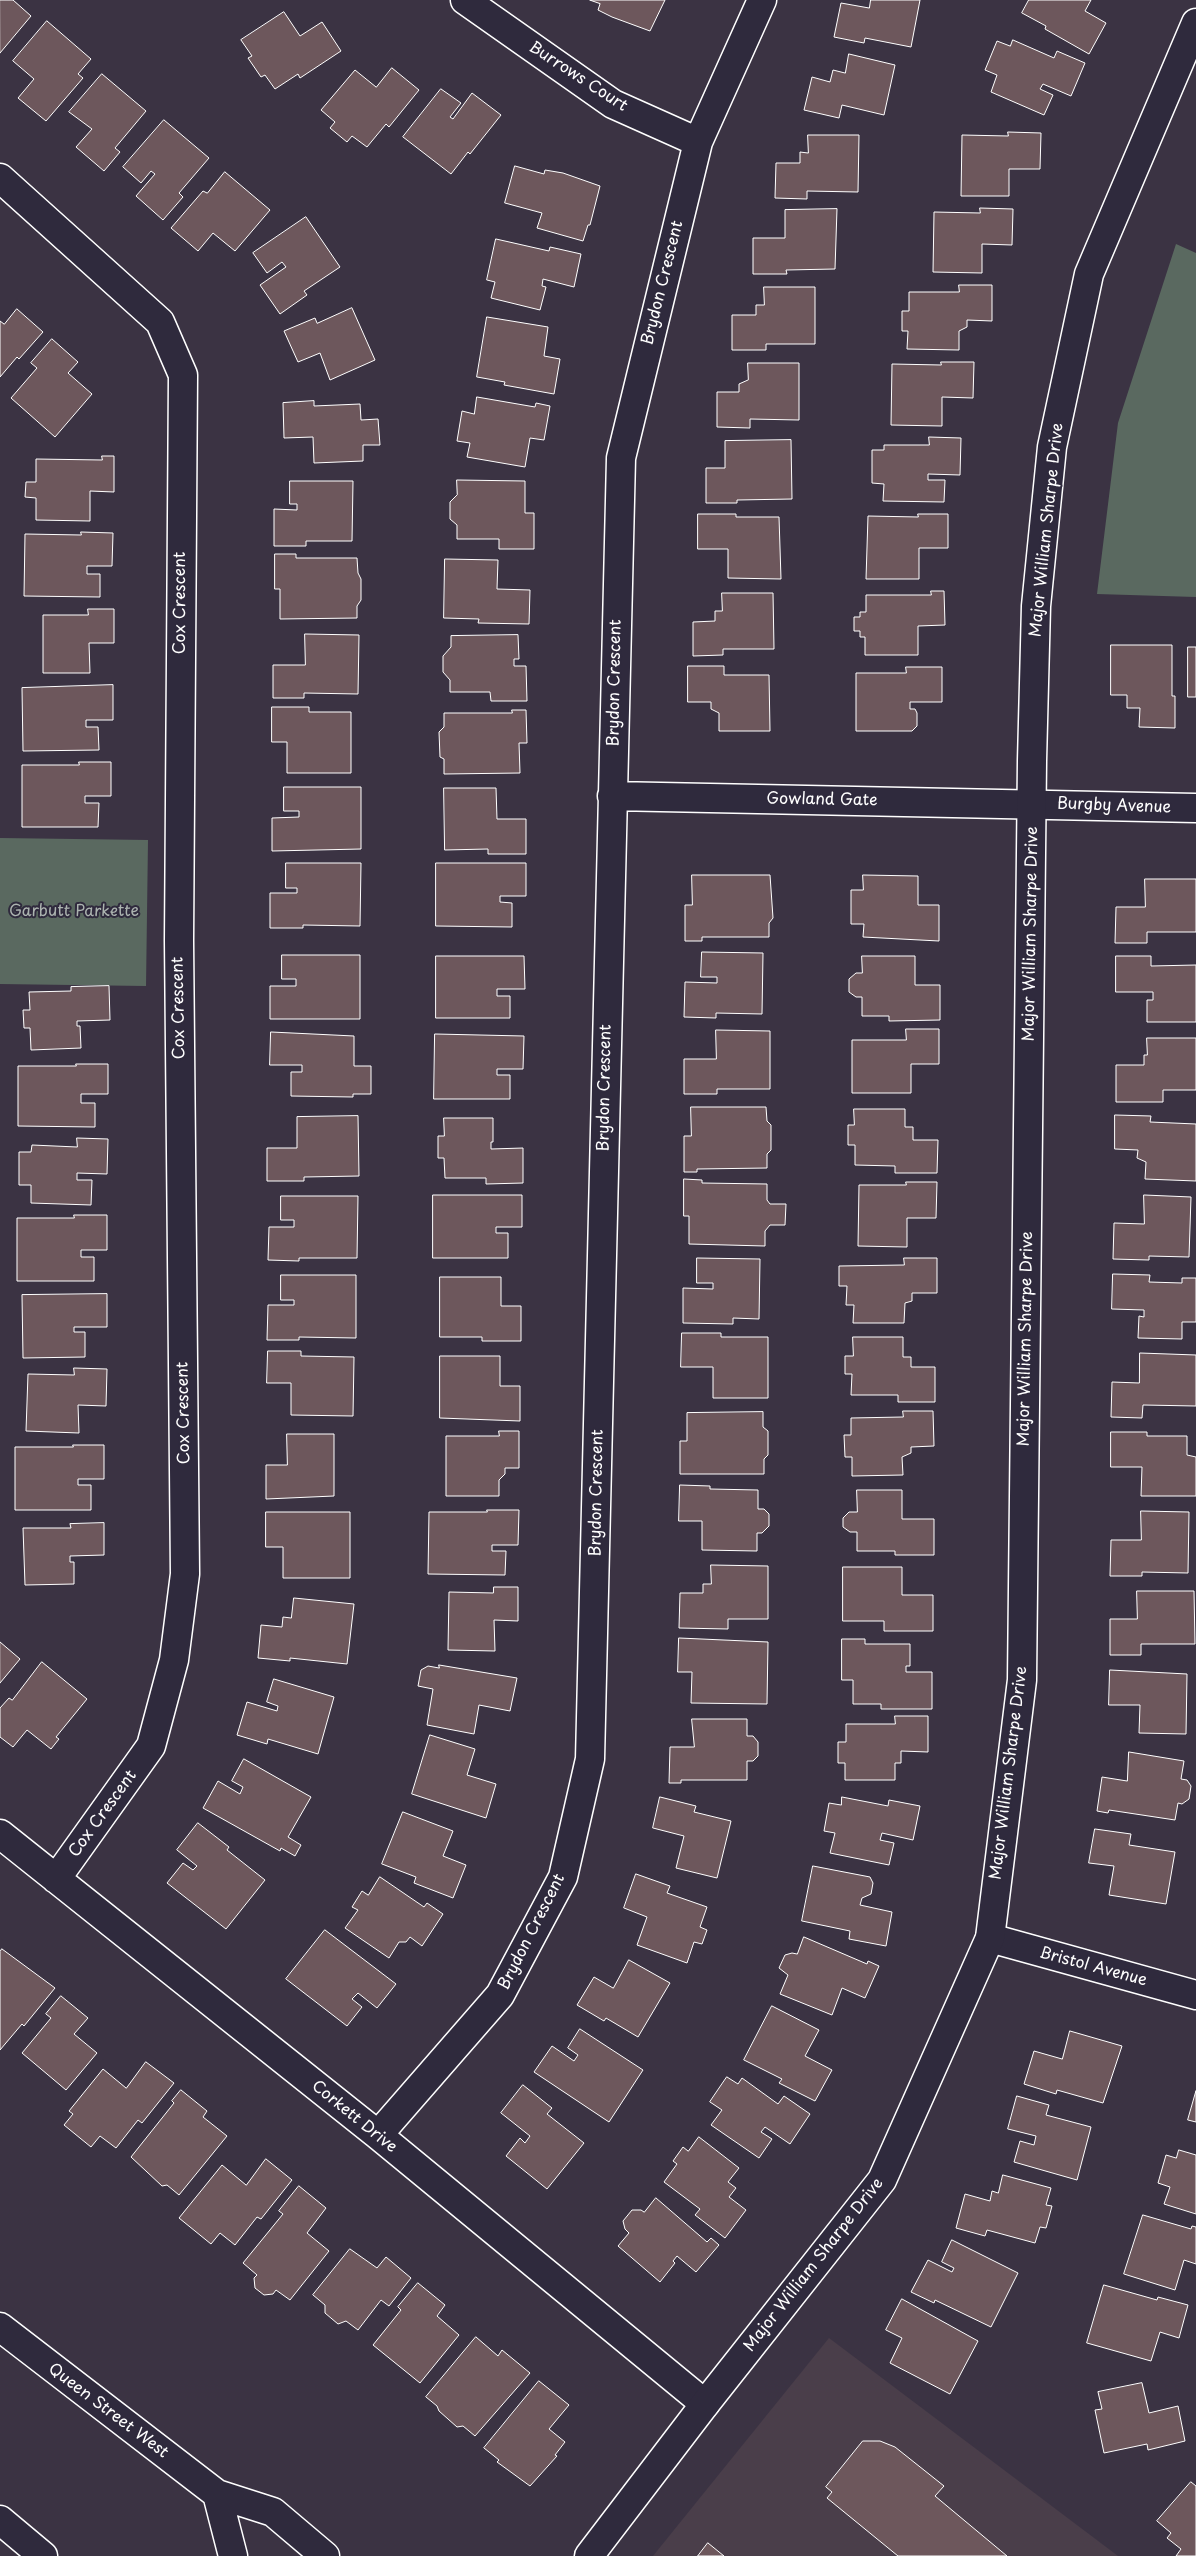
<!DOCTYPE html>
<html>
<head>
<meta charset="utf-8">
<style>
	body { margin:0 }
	canvas { display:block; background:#3b3343 }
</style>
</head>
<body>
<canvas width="1196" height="2556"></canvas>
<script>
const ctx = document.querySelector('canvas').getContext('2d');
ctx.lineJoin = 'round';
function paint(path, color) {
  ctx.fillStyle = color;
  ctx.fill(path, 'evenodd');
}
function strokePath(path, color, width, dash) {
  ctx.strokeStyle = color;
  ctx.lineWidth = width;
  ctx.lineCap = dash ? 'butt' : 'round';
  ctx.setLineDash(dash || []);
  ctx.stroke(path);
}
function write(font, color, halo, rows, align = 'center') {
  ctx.font = font + ' "Playpen Sans",sans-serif';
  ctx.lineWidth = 4;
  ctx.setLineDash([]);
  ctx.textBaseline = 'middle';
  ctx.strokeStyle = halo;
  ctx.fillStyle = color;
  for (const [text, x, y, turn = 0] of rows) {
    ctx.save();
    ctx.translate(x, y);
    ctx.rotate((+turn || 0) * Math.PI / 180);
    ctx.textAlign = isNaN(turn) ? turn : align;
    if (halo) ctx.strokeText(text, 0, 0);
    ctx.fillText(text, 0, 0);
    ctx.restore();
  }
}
paint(new Path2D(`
	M829,2338L1118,2556H653Z`), '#4a3e4a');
paint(new Path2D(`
	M1176,244L1196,253V597L1097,594L1118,423Z
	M0,838L148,840L146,986L0,984Z`), '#5a6960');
const building = new Path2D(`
	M0,0H13L31,16L0,53Z
	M590,0H665L650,31L612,17L598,10L600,4Z
	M871,0H920L911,47L865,38L864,43L834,37L841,3L869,8Z
	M1029,0H1091L1085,11L1106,23L1089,54L1045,29L1046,26L1022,13Z
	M284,12L300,36L322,22L341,51L300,78L298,74L275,89L265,75L261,77L248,58L252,56L241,40Z
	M47,21L91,59L78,74L83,78L46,121L18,98L34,79L13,61Z
	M1013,40L1054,58L1057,51L1085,63L1071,96L1043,84L1040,89L1053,95L1044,115L991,92L997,75L985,70L997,41L1010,46Z
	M849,54L895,65L884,115L842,105L839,118L804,110L812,77L830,82L833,70L845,73Z
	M392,68L419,90L389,127L386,124L367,147L352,136L347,142L330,128L335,122L321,110L355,70L376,87Z
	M102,74L146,111L115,148L120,152L104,171L76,147L92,129L69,112Z
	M441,89L461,103L450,117L453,119L472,93L501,115L470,154L468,152L451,174L403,137Z
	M164,120L209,158L179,193L183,197L163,220L136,196L155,174L151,171L141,183L123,167Z
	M1008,132L1041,133L1040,169H1009V196H961L962,135L1008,136Z
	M808,135H859L858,192L807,191V199L775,198L776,163H800V152L808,153Z
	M515,166L544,174L545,170L563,173L600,186L590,225H588L583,241L537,228L542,213L505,203Z
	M225,172L270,210L235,251L213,233L198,251L171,228L203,191L207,193Z
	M980,208L1013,209L1012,245L982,244V273L933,272L934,212L980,213Z
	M837,209L835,269L786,270L787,274H753V238H785V210Z
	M306,217L340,267L304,291L307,295L280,314L260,285L286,267L282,262L267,273L253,253Z
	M496,239L549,251L550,247L581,254L574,287L543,279L542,286L546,287L540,310L491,298L495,282L487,280Z
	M959,285H992V321L967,320V327L959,331V350L907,349L908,331H902V311H909V292H959Z
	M764,287H815V344H766V350H732V315H756V305H764Z
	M352,308L375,360L330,380L320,353L298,362L284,331L315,318L317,323Z
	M17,309L43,332L19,359L17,357L0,377V321L4,324Z
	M487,317L548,327L544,356L560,359L554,394L504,385L505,382L477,377Z
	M52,339L78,362L68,373L92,394L55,437L11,398L37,368L31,363Z
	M941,362H974L973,398L942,397V426L891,425L892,364L941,365Z
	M748,363H799V420L750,419V428L717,427V392H739V384L748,380Z
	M477,397L535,407L536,403L550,406L544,440L530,438L525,467L467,457L470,443L457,441L462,411L474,414Z
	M314,401V406L360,404L361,420L378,419L380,445H363V461L314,463L313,437L284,438L283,403Z
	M929,437L961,438L960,475L928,474V480H945L944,502L883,501L884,484L872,483V450H884V445H929Z
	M791,440L792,499L737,500V503H706V468H725V441Z
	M102,456H114V492L90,491V521L36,520V498L25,497L26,482H36V459L102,460Z
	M457,480L525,481V513H534V549H499V539H457V525L450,519V502L457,495Z
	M290,481H353L352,541H306V546H274V509L297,510V504H290Z
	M698,514H736V517H779L781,579L728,578V549H698Z
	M918,514H948V548H919V579H866L868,516L918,517Z
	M81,532L113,533L112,566H87V574H100V597L24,596L25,534L81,535Z
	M275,554H296V558H357L358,573L361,579V600L357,606V618L280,619V589H275Z
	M445,559L498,560L497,589L530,590L529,624L478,623L479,619L444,618Z
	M931,591H944L945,625L918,626V655H865V637H860V631H854V617H860V612H866V595H931Z
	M722,593H773L774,649H723V655L693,656V622L715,621V611H722Z
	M88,609H114V643H89L90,673H43V615H88Z
	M305,634L359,635L358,694L304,693V698H273V665H305Z
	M518,635L519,659H514V666H526L527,701H491L490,692H450V680L443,672V656L451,647V636Z
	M1111,645H1172V696H1175V728L1139,727L1140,708H1127V695H1111Z
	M1188,647H1196V697H1188Z
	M688,666H724V675H769L770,731H719V713L711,709V702H688Z
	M906,667H942V702H910V709H915L917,713V726L912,731H856V673H906Z
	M113,685V720H86V727H98L99,750L23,751L22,688Z
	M272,707H309V712H351V773H287V742H272Z
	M512,710H526L527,743H519L520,773L444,774V759L440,757L439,732L444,727V713H512Z
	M79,762H111V796H85V803H99L98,827H22V765H79Z
	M284,787H361V849L272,851V818L299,817V811H284Z
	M444,788H496L497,819H526V854H488V849L445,850Z
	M286,863H361L360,926L303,925V928H270V893H297V888H286Z
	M436,863H526V896H500V902L512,903V927L436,926Z
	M692,875H770L773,918L769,923V937H702V941H685V905H692Z
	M863,875L918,876V905H939V941L863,937L864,924H851V890H863Z
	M1145,879H1196V932H1147V943H1115L1116,907H1145Z
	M702,952L763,953L762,1014L716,1013V1018L684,1017L685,982L717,983V977H701Z
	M282,955H360V1019H270V986H296V979H282Z
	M436,956H524L525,989H497V996H510V1018H436Z
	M862,956H915V985H940V1020L889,1021V1016H862V997H856L849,992V979L856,973H862Z
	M1116,956H1151V966L1196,965V1022H1147V1000H1153V992H1116Z
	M109,986L110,1020L77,1021V1026H80L81,1048L31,1050L30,1028H24L23,1010H30L29,992L71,991V987Z
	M906,1029H939V1064H911V1093H852V1040H906Z
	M716,1030L770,1031V1089H717V1094H684V1059H716Z
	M271,1032L354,1036V1066H371V1094H353V1097L291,1096V1072H302V1065H270Z
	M435,1034L524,1036L523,1069H497V1075H510V1099H434Z
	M1147,1038H1196V1090H1163V1102H1116V1065H1144V1055H1147Z
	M76,1064H108V1094H81V1103H95V1127L18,1126V1066H76Z
	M691,1107H766L767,1121L771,1125V1150L767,1154V1168L697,1169V1172H684V1136H691Z
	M854,1109H905V1127H913V1140H938L937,1173H895V1166L855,1165V1145H848V1125H854Z
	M1115,1115L1151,1116L1150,1122L1196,1124V1181L1145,1179L1146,1162L1137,1158L1138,1150L1115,1149Z
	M358,1116L359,1176L304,1177V1181H267V1148H297V1117Z
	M444,1118H493V1142H491V1149L523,1148V1183L486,1184V1178H445L444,1158H438V1136H444Z
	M77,1138L108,1139L107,1174L77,1173V1180H92L91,1205L31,1203V1185H19V1152H31L32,1145L77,1147Z
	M684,1179L702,1180V1183L767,1184V1200L770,1204H786L785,1225H770L765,1231V1246L689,1244V1216H684Z
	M906,1182H937L936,1218H907V1247L858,1246L859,1185H906Z
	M433,1195H522V1227H496V1233H508V1258H433Z
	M1144,1195L1191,1197L1189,1257L1149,1256V1260L1113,1259L1114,1223L1144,1224Z
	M281,1196H358L357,1258H299V1261L268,1260L269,1227H294V1220H281Z
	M74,1215H107V1250H81V1257H94V1281H17V1218H74Z
	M697,1258L760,1259L759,1319L733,1318V1324L683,1323V1288L713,1289V1283H697Z
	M904,1258H937V1293H912V1301L905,1303L904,1323H853L854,1305H846L847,1286H839V1266L904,1265Z
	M1113,1274L1150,1275L1149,1282L1182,1283V1278H1196V1322H1182V1339L1138,1338L1139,1316L1144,1317V1310L1112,1309Z
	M281,1275H356V1338L299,1337V1340H267L268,1305H294V1300H281Z
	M440,1277H501V1306H521V1341H482V1337H440Z
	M107,1294V1327H74V1332H85V1357L23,1358L22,1295Z
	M682,1333H721V1337H768V1398H713V1367H681Z
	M853,1337H903V1357H911V1367H935V1402H898V1395H851L852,1374H845V1356H853Z
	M268,1351H301V1356L354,1357L353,1416L291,1415V1383H267Z
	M1140,1353L1196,1355V1406L1143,1405L1142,1418L1111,1417L1112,1382L1139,1383Z
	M440,1356H500V1386H520V1421L440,1418Z
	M74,1368L107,1369L106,1406L78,1405L79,1433L26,1431L28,1374L74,1375Z
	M903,1411H933L934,1446L911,1447V1453L902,1457L903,1475L852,1476V1457H845L844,1435H851V1418L903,1417Z
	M763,1412V1427L768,1431V1455L764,1459V1474H680V1441H687V1413Z
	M499,1431H519V1468H505V1474L499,1480V1496H446V1436H499Z
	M1111,1432H1147V1436H1187V1455L1196,1457V1496H1141L1142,1467H1111Z
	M287,1434H334V1496L266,1499V1465H287Z
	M73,1445H104V1479H78V1485H91V1510H15V1447H73Z
	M680,1485L710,1486V1489L758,1490V1509H764L769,1514V1526L762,1533H757V1551L702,1550V1521H679Z
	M857,1490H902V1519H934V1555H895V1551H857V1532H850L843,1527V1518L849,1512H857Z
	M487,1510H519L518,1545H492V1551H506L505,1575L428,1574L429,1512H487Z
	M1141,1511L1189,1512L1188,1573L1142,1572V1576H1110L1111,1540H1141Z
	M266,1512H350V1578H283V1547H266Z
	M104,1523V1555L70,1556V1562H74V1584L25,1585L23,1528H71L70,1524Z
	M711,1565L768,1566V1619H728V1629L679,1628L680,1593H703V1584H711Z
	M843,1567H902V1595H933V1631H884V1621H843Z
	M494,1587H518V1621L494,1620L495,1651L448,1650L449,1592L493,1593Z
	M1137,1591H1194L1195,1644H1141V1655H1110V1619H1137Z
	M294,1598L354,1604L347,1664L290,1658V1661L258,1658L261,1625L282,1627L283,1617L291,1618Z
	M679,1638L768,1642L767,1704L691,1703L692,1672H678Z
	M842,1639H865V1644H910V1666H906V1672H932V1709H881V1704H853V1680H842Z
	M0,1642L20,1659L0,1683Z
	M42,1662L87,1699L56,1737L59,1739L51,1749L27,1730L13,1747L0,1737V1708L9,1698L12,1700Z
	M439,1665L517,1678L510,1711L479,1705L474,1734L427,1725L433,1689L418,1686L421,1670L428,1666L439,1668Z
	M1110,1670L1187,1674L1186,1734L1139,1733L1140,1705H1109Z
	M274,1679L334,1697L318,1754L268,1739L267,1744L237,1735L247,1702L277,1711L278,1706L267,1702Z
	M895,1716H928V1752L901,1751V1763H895V1780H845V1763H838V1742H846V1724H895Z
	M692,1719H747V1736H753L758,1742V1756L753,1761H747V1780H681V1783H669L670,1747H694Z
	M430,1735L475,1749L467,1775L496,1784L486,1818L412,1794Z
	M1129,1752L1184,1761L1181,1779L1187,1780L1191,1786L1189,1799L1182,1804L1178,1803L1175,1820L1109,1810L1108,1813L1097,1811L1102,1777L1127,1781Z
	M244,1759L311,1797L288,1837L301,1845L295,1856L281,1848L280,1851L203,1808L218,1781L240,1794L243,1787L232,1781Z
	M660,1797L696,1806L694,1812L731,1821L717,1878L676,1868L684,1836L653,1828Z
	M842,1797L888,1806L889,1800L920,1806L913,1840L882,1833L880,1840L894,1843L889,1865L830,1853L835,1833L824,1831L829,1803L841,1805Z
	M403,1812L453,1831L443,1856L466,1865L453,1898L414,1883L416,1877L382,1864Z
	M198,1823L229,1847L227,1850L265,1880L226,1929L167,1883L183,1863L193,1870L197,1866L177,1850Z
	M1095,1829L1131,1834L1129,1845L1175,1852L1166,1904L1109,1895L1114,1866L1089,1863Z
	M813,1866L870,1877L873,1883L871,1894L862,1898L860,1905L892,1912L886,1946L849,1939L850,1931L802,1921Z
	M636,1874L670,1886L667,1893L707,1907L700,1927L707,1930L702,1944L694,1942L687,1963L637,1945L647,1917L624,1908Z
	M380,1877L424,1907L427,1903L443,1914L422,1946L410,1937L406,1942H399L389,1958L345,1928L358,1910L352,1907L362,1891L368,1895Z
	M325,1930L396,1984L377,2008L358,1993L352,1999L362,2007L347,2026L286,1979Z
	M804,1937L867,1964L868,1961L879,1966L865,1998L842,1988L832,2015L780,1994L788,1975L779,1968L785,1955L792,1953L797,1954Z
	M2,1949L55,1988L24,2026L22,2024L0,2050V1952Z
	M629,1960L670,1983L638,2037L606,2018L604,2021L577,2005L594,1977L613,1988Z
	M61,1996L88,2018L74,2034L97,2053L66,2090L22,2053L51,2018L46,2014Z
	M772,2006L819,2030L805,2056L832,2070L815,2101L779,2083L782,2079L744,2060Z
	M580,2029L643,2070L609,2122L534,2072L552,2046L574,2061L578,2055L568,2048Z
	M1070,2031L1122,2046L1103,2103L1057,2090L1056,2094L1024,2084L1034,2051L1062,2059Z
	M146,2062L174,2083L142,2123L138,2120L116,2148L100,2136L91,2147L64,2125L73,2114L69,2111L103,2069L126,2088Z
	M727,2077L738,2084L742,2078L778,2104L784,2096L810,2114L790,2144L765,2127L761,2132L772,2139L759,2158L711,2125L722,2110L710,2102Z
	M523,2085L552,2108L547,2114L584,2143L547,2189L506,2156L520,2138L525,2143L530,2136L501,2113Z
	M181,2090L207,2111L203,2117L227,2136L179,2195L167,2185L162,2186L131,2157L174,2103L172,2101Z
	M1196,2091V2122L1188,2120Z
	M1017,2096L1049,2105L1046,2115L1091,2127L1077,2180L1014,2162L1020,2141L1034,2145L1036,2136L1008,2129Z
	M699,2137L739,2168L728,2182L736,2188L729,2197L746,2210L725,2238L695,2215L700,2209L664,2182L677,2164L673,2161L683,2147L688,2151Z
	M1179,2150L1196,2155V2214L1164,2204L1170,2187L1158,2183L1166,2155L1176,2158Z
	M266,2159L292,2180L261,2219L257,2217L235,2245L220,2233L211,2244L179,2218L222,2165L246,2185Z
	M1003,2175L1051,2188L1046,2205L1052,2206L1046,2228L1040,2227L1035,2243L987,2230L985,2236L956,2228L965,2194L990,2201L992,2191L998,2193Z
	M299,2186L326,2208L307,2233L329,2251L290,2300L276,2290L273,2294L264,2295L255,2288L254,2278L257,2275L243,2263L283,2214L279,2211Z
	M656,2198L707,2242L711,2238L719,2245L696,2272L677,2256L673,2261L675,2263L660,2282L618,2246L629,2233L625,2229L623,2221L632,2210H641L644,2212Z
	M1143,2215L1191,2229L1192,2226L1196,2227V2264L1184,2260L1175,2290L1124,2274Z
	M952,2240L1018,2273L991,2327L935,2300L934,2303L911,2292L928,2260L952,2272L954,2268L942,2262Z
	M350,2249L377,2268L386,2257L411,2278L389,2306L381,2300L358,2330L346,2321L338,2324L325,2313V2305L313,2295Z
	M418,2283L445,2305L437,2316L459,2335L420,2383L373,2345L401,2310L398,2307Z
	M1104,2285L1157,2300L1158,2297L1188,2305L1179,2338L1160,2332L1151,2361L1087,2343Z
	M902,2299L978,2341L950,2394L890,2363L902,2338L886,2330Z
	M476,2337L498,2356L502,2350L530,2373L475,2436L463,2426L457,2427L439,2411L437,2406L426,2397Z
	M539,2381L569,2405L549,2429L565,2442L555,2455L557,2456L530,2486L497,2462L499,2460L484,2448Z
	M1142,2383L1149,2413L1178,2406L1185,2441L1148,2450L1147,2444L1104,2453L1095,2410L1102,2409L1098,2392Z
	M863,2441H880L895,2447L944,2486L935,2496L1007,2556H898L827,2498L832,2492L826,2487Z
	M1191,2482L1196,2486V2556H1176L1181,2549L1167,2538L1171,2533L1157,2521Z
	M708,2543L724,2556H698Z`);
paint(building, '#6d575c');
strokePath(building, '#fff', 1);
const street = new Path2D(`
	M465,0L613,104L698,142
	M0,178L160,322L183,375L179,940L185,1574L174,1660L151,1746L56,1879
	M612,796L1196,808
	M0,1834L378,2135L705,2404
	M990,1938L1196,1995
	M378,2135L500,1995L563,1877L590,1759L621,458L698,142L762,0
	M0,2520L43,2556`);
const secondary = new Path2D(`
	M0,2327L217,2494L273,2512L325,2556
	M217,2494L233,2556
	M589,2556L705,2404L882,2180L990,1938L1022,1680L1032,761L1036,606L1052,447L1089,274L1196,23`);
strokePath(street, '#fff', 31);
strokePath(secondary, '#fff', 31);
strokePath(street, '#2f2a3d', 28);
strokePath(secondary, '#2f2a3d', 28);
write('16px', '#fff', '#2f2a3d', [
	["Burrows Court",578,77,33],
	["Brydon Crescent",663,283,-76],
	["Major William Sharpe Drive",1047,530,-84],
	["Cox Crescent",181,603,-90],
	["Brydon Crescent",615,683,-89],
	["Gowland Gate",822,800,1],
	["Burgby Avenue",1114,806,2],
	["Major William Sharpe Drive",1031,934,-89],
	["Cox Crescent",179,1008,-91],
	["Brydon Crescent",605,1088,-89],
	["Major William Sharpe Drive",1026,1339,-89],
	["Cox Crescent",184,1413,-91],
	["Brydon Crescent",597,1493,-89],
	["Major William Sharpe Drive",1009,1773,-83],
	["Cox Crescent",103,1814,-54],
	["Brydon Crescent",532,1932,-63],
	["Bristol Avenue",1093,1967,15],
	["Corkett Drive",354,2117,39],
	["Major William Sharpe Drive",814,2265,-52],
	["Queen Street West",108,2411,37]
]);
write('16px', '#acb4b0', '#2f2a3d', [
	["Garbutt Parkette",74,912]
]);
</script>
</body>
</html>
